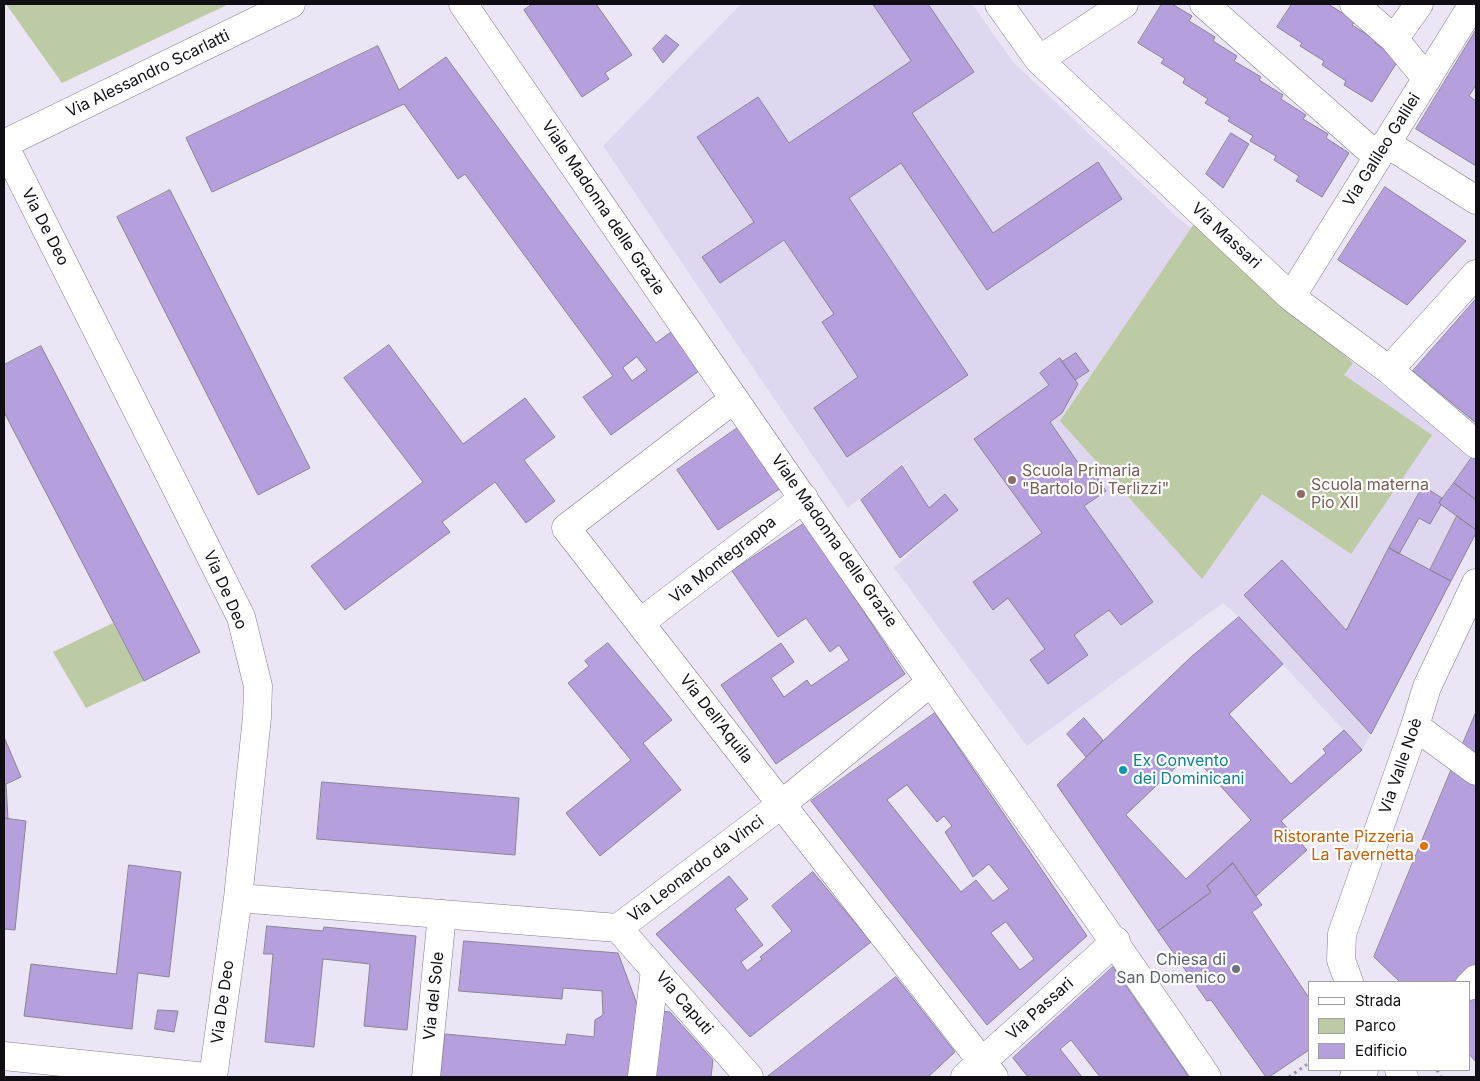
<!DOCTYPE html>
<html>
<head>
<meta charset="utf-8">
<style>
	body { margin:0 }
	#map { position:relative; width:1480px; height:1081px; overflow:hidden; background:#ebe5f6; font-family:Inter,sans-serif }
	canvas { display:block }
	.frame { position:absolute; inset:0; border:5px solid #100e14; pointer-events:none }
	.legend { position:absolute; left:1308px; top:981px; width:162px; height:90px; box-sizing:border-box; background:#fff; border:1px solid #9f9fa1; margin:0; padding:6px 9px; list-style:none; font-size:15px; color:#100e14 }
	.legend li { display:flex; align-items:center; gap:10px; height:25px }
	.legend b { width:25px; border:1px solid #9f9fa1 }
</style>
</head>
<body>
<div id="map">
<canvas width="1480" height="1081"></canvas>
<div class="frame"></div>
<ul class="legend">
<li><b style="height:6px;background:#fff"></b>Strada</li>
<li><b style="height:14px;background:#bccba3"></b>Parco</li>
<li><b style="height:14px;background:#b69fdd"></b>Edificio</li>
</ul>
</div>
<script>
const ctx = document.querySelector('canvas').getContext('2d');
ctx.lineJoin = 'round';
function paint(path, color) {
  ctx.fillStyle = color;
  ctx.fill(path, 'evenodd');
}
function strokePath(path, color, width, dash) {
  ctx.strokeStyle = color;
  ctx.lineWidth = width;
  ctx.lineCap = dash ? 'butt' : 'round';
  ctx.setLineDash(dash || []);
  ctx.stroke(path);
}
function write(font, color, halo, rows, align = 'center') {
  ctx.font = font + ' Inter,sans-serif';
  ctx.lineWidth = 4.5;
  ctx.setLineDash([]);
  ctx.textBaseline = 'middle';
  ctx.strokeStyle = halo;
  ctx.fillStyle = color;
  for (const [text, x, y, turn = 0] of rows) {
    ctx.save();
    ctx.translate(x, y);
    ctx.rotate((+turn || 0) * Math.PI / 180);
    ctx.textAlign = isNaN(turn) ? turn : align;
    if (halo) ctx.strokeText(text, 0, 0);
    ctx.fillText(text, 0, 0);
    ctx.restore();
  }
}
paint(new Path2D(`
	M741,4H972L1013,62L1178,218L1191,228L1196,221L1350,361L1476,454V533L1362,750L1239,617L1223,603L1027,746L894,568L958,509L945,495L929,508L902,466L915,454L848,508L603,146Z`), '#dfd7ef');
paint(new Path2D(`
	M6,4H229L62,83Z
	M1196,221L1353,363L1344,375L1432,435L1351,554L1262,494L1202,579L1060,421Z
	M113,623L144,681L86,708L53,652Z`), '#bccba3');
const building = new Path2D(`
	M533,4H596L632,55L605,73L609,79L582,97L524,10Z
	M873,4H928L974,72L912,113L993,233L1098,162L1122,199L987,290L901,163L849,198L968,375L847,457L814,408L858,377L822,322L834,314L784,240L720,283L702,257L754,222L697,137L758,97L789,143L911,61Z
	M1162,4H1172L1192,16L1189,21L1215,37L1213,41L1237,56L1234,61L1261,77L1259,80L1283,95L1281,99L1306,115L1303,119L1328,134L1326,138L1349,153L1322,197L1296,181L1299,176L1274,160L1276,156L1250,141L1253,136L1228,121L1230,118L1205,103L1208,99L1183,83L1185,78L1161,63L1164,59L1138,43Z
	M1292,4H1328L1355,21L1352,25L1377,41L1375,43L1399,59L1372,102L1344,85L1346,81L1322,65L1324,61L1300,46L1302,43L1277,27Z
	M1476,30V85L1469,96L1476,101V166L1416,129Z
	M666,35L679,45L663,63L653,49Z
	M378,46L399,90L446,57L656,343L675,329L703,368L611,435L583,397L613,376L465,174L458,179L404,104L212,192L186,138ZM637,357L647,370L632,381L623,368Z
	M1231,133L1249,144L1223,188L1206,174Z
	M1385,187L1466,241L1407,305L1338,260Z
	M170,190L310,468L258,495L117,217Z
	M1476,299V423L1413,371Z
	M389,345L463,444L525,398L555,437L524,460L555,501L526,523L495,482L442,522L450,532L345,610L311,566L423,482L344,378Z
	M41,346L200,652L144,681L4,412V365Z
	M1076,353L1089,371L1075,380L1062,362Z
	M1060,358L1078,384L1062,413L1050,422L1087,476L1093,471L1106,491L1084,506L1153,602L1121,625L1109,610L1074,635L1088,655L1048,684L1030,660L1045,649L1008,598L993,610L973,582L1042,533L974,439L1049,385L1040,373Z
	M739,427L781,488L718,530L677,470Z
	M1475,453L1476,454V500L1454,483Z
	M902,466L929,508L945,494L958,510L900,558L861,500Z
	M1454,483L1476,500V530L1439,503Z
	M1423,486L1442,498L1439,503L1441,505L1430,524L1419,518L1399,554L1389,548Z
	M1457,516L1476,530V533L1451,581L1430,570Z
	M805,523L905,674L776,764L721,685L781,643L794,662L771,678L784,697L807,680L811,686L849,660L839,645L830,652L806,618L778,637L732,571Z
	M1389,548L1451,581L1371,734L1244,595L1282,560L1346,630Z
	M1239,617L1283,664L1229,714L1291,784L1326,753L1323,749L1344,730L1362,750L1281,821L1307,850L1256,896L1233,863L1207,886L1211,892L1158,931L1057,785L1191,657ZM1191,753L1251,820L1186,879L1126,815Z
	M608,643L672,720L643,743L681,790L600,856L566,813L631,760L568,683L589,666L585,661Z
	M1476,712V756L1462,746Z
	M935,713L1087,936L987,1025L811,801ZM907,785L937,822L944,816L952,826L945,832L973,877L989,864L1009,889L993,901L976,880L961,892L887,800ZM1006,922L1034,959L1020,970L991,933Z
	M1084,718L1103,740L1086,757L1067,734Z
	M4,737L21,777L4,785Z
	M1455,761L1476,777V966L1460,982H1400L1374,957Z
	M322,782L519,798L515,855L317,839Z
	M6,784L8,819L4,818V785Z
	M4,818L26,821L15,930L4,929Z
	M1233,863L1262,905L1252,912L1309,998V1050L1269,1077H1266L1211,1000L1207,1001L1158,931L1211,892L1207,886Z
	M129,865L181,872L169,977L138,973L132,1029L24,1016L31,964L116,974Z
	M813,872L871,942L750,1037L656,934L729,876L748,899L735,909L763,945L741,962L747,971L762,959L760,957L792,931L772,906Z
	M267,926L323,931L324,927L416,936L407,1030L364,1026L370,964L323,959L314,1047L265,1042L273,954H264Z
	M464,941L618,953L637,1004L629,1077H440L445,1034L565,1045L567,1034L594,1037L595,1020L603,1015L602,991L563,988L562,999L459,991Z
	M1113,967L1189,1077H1100L1071,1040L1060,1049L1082,1077H1028L1013,1058Z
	M896,977L955,1052L928,1077H767Z
	M1476,996V1062L1469,1054V1003Z
	M158,1010L178,1011L174,1032L155,1029Z
	M660,1011L670,1012L713,1060L711,1077H653Z`);
paint(building, '#b69fdd');
strokePath(building, '#898494', 1);
const minor = new Path2D(`
	M463,4C619,231 774,459 933,685C1024,815 1118,945 1207,1077
	M999,4L1039,60L1291,297L1389,370L1476,444
	M1204,4L1378,157
	M1354,4L1394,39L1419,4
	M1394,39L1427,79
	M1039,60L1124,4
	M1386,143L1476,200
	M4,145L241,617L258,686L257,717L238,898L213,1077
	M1291,297L1473,4
	M1389,370L1476,274
	M734,399L566,528L994,1077
	M641,622L804,498
	M1415,726L1476,771
	M238,898L618,928L782,804L931,682
	M618,928L749,1077
	M1349,982L1341,960L1342,934L1415,726L1427,687L1476,583
	M1469,986L1476,979
	M4,1056L206,1077
	M1399,1070L1404,1077
	M426,1077L442,914
	M642,1077L655,970
	M965,1077L1116,941
	M1354,1077L1364,1070`);
const major = new Path2D(`
	M4,144L291,4`);
strokePath(minor, '#847f8e', 29);
strokePath(major, '#847f8e', 29);
strokePath(new Path2D(`
	M1437,1070L1441,1077
	M1289,1077L1309,1063`), '#9894a1', 3, [2.5, 4]);
strokePath(minor, '#fff', 28);
strokePath(major, '#fff', 28);
for (const [x, y, r, color] of [
	[1012,480,5,"#8d6e63"],
	[1301,494,5,"#8d6e63"],
	[1123,770,5,"#0f9aa8"],
	[1424,846,5,"#e8710a"],
	[1236,969,5,"#6b7280"]
]) {
  const dot = new Path2D();
  dot.arc(x, y, r, 0, 2 * Math.PI);
  ctx.fillStyle = color;
  ctx.fill(dot);
  strokePath(dot, '#fff', 2);
}
write('16px', '#100e14', '#fff', [
	["Via Alessandro Scarlatti",148,74,-26],
	["Via Galileo Galilei",1382,150,-58],
	["Viale Madonna delle Grazie",603,208,56],
	["Via De Deo",45,227,63],
	["Via Massari",1226,236,43],
	["Viale Madonna delle Grazie",834,541,55],
	["Via Montegrappa",723,560,-38],
	["Via De Deo",225,590,66],
	["Via Dell'Aquila",716,719,52],
	["Via Valle Noè",1401,766,-71],
	["Via Leonardo da Vinci",696,869,-37],
	["Via del Sole",434,996,-84],
	["Via De Deo",223,1002,-82],
	["Via Caputi",684,1003,49],
	["Via Passari",1040,1009,-42]
]);
write('16px', '#785e54', '#fff', [
	["Scuola Primaria",1022,471],
	["\"Bartolo Di Terlizzi\"",1022,489],
	["Scuola materna",1311,485],
	["Pio XII",1311,503]
], 'left');
write('16px', '#0d838f', '#fff', [
	["Ex Convento",1133,761],
	["dei Dominicani",1133,779]
], 'left');
write('16px', '#c56008', '#fff', [
	["Ristorante Pizzeria",1414,837],
	["La Tavernetta",1414,855]
], 'right');
write('16px', '#5b616d', '#fff', [
	["Chiesa di",1226,960],
	["San Domenico",1226,978]
], 'right');
</script>
</body>
</html>
